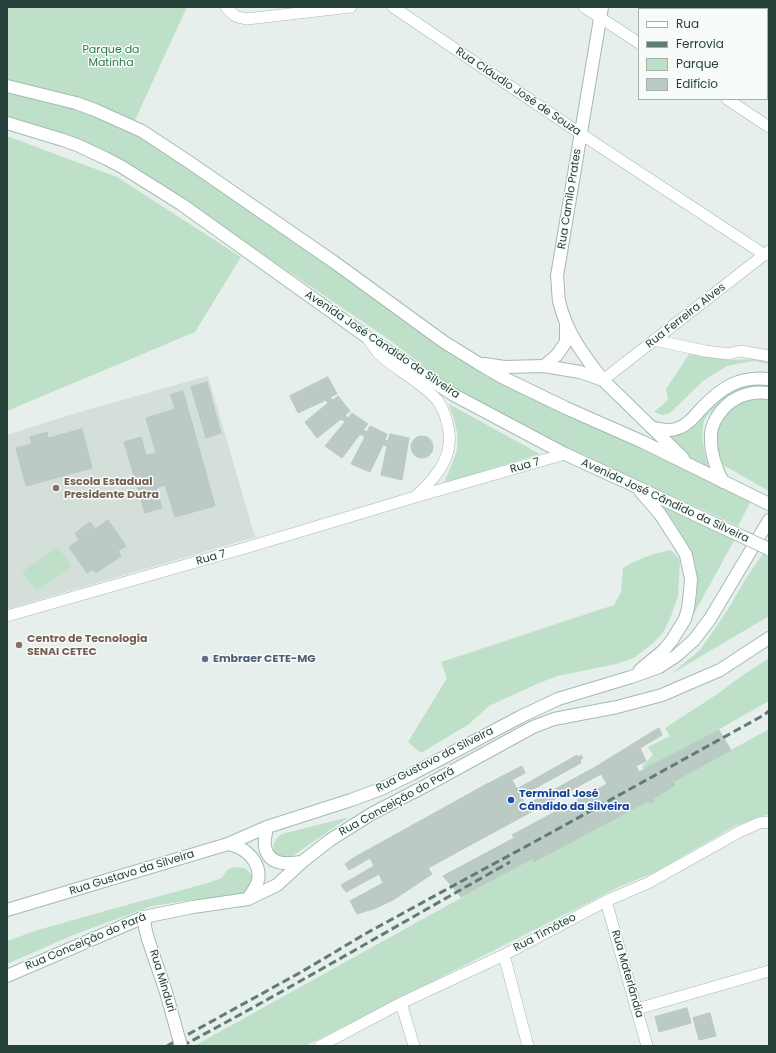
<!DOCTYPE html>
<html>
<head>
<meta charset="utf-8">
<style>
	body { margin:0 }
	#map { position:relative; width:776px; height:1053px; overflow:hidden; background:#e6efeb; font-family:Poppins,sans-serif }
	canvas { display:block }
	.frame { position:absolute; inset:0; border:8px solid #24423a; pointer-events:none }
	.legend { position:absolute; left:638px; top:8px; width:130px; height:92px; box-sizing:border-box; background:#f7fbf9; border:1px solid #a3b1ad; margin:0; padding:5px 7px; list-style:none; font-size:12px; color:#24423a }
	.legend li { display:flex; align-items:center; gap:8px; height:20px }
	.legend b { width:20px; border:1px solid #a3b1ad }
</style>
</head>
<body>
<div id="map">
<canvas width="776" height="1053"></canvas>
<div class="frame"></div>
<ul class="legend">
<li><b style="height:5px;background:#fff"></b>Rua</li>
<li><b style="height:5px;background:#5f7d75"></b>Ferrovia</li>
<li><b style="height:11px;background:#bfe0c8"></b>Parque</li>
<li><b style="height:11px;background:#bbcac4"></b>Edifício</li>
</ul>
</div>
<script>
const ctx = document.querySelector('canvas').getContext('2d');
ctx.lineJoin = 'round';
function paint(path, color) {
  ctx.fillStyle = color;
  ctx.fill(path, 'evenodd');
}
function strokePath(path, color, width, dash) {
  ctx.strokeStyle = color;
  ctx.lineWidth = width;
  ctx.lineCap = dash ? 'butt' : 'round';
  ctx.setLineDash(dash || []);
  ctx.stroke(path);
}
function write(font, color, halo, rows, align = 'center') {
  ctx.font = font + ' Poppins,sans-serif';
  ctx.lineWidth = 3;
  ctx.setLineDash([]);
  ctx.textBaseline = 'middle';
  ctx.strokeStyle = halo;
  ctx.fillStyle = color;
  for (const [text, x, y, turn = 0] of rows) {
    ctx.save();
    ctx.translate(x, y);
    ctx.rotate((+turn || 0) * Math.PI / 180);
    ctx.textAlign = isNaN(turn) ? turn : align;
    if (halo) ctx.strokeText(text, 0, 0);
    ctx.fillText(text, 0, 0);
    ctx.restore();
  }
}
paint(new Path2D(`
	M208,376L255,537L7,609V435L76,413Z`), '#d4dfda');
paint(new Path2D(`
	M7,7H187L134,122L89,101L7,80Z
	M7,89L80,109L139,135L331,265L504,384L751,501L738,526L555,442L453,388L384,336L138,170L101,150L62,133L7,119Z
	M7,136L117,177L241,257L195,332L7,411Z
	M691,351L730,360L753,359L769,362V364L754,361L727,366L703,381L670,413L662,415L654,412L668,400L666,389Z
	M769,382V387C764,386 759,387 754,388C736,390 723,398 712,411C709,414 705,418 704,421C700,437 705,455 709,470L683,454L664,433L702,412L734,388Z
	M760,398L769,399V491L723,465L717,455L716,427L724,414L742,401Z
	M449,404L540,454L444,483C448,473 453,463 456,453C461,437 454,419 449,404Z
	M659,501L735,539L686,628L693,565L677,527Z
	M58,547L71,566L36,591L22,572Z
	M671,550L680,560L678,596L671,616L663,633L652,644L634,658L616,664L557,676L537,684L489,706L469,724L421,753L408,742L447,678L441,662L614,605L621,592L623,568C637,559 655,553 671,550Z
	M764,552L769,555V616L671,674L700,650L727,611L745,580Z
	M769,658V701L645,771L642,766L653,755L648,747L670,736L665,728L719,693L740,677Z
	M769,729V814L735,826L653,873L619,887L305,1046H194L533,858L535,862L648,801L650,803L654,801L653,799L673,782Z
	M349,817L291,857L284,858L274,853C273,843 274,839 282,834Z
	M234,867L245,868C254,876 254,879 251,890L238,895L191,900L152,906L73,935L7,964V941L38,930L123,906L208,883L222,878L227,870Z`), '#bfe0c8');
const building = new Path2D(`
	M328,377L337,394L330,397L333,400L338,396L350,411L345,415L348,418L352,413L368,424L363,430L367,432L370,426L387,434L385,440L388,441L390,434L409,438L402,480L381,475L387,446L383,445L370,472L351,464L365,437L360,434L342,458L325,446L345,422L341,419L317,438L305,422L328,403L326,400L298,413L290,396Z
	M207,382L221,433L206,438L191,387Z
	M183,391L215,506L175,517L165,485L156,488L162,508L145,513L124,442L141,437L146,455L156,453L146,418L175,409L171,395Z
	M82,429L92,468L26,486L16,448L32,444L30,437L47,432L48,438Z
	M411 447a11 11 0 1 1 22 0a11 11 0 1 1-22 0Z
	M108,520L126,546L118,551L121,556L96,573L93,569L87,573L69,547L79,540L75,533L90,522L95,529Z
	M659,728L662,735L640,748L646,761L636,766L639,772L719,730L731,750L673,782L675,785L653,799L654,801L650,803L648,801L534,862L533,858L461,897L443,876L514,838L512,835L607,784L601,774L428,868L432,874L393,900L376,908L357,914L350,901L383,883L379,874L346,892L341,885L374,866L370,858L349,870L345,864L355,857L483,786L522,766L525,773L512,780L517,789L577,755L578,757L581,755L583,758L580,760L581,763L521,796L526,805L597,766Z
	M687,1008L691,1023L659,1032L655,1017Z
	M710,1013L716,1036L699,1040L693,1018Z`);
paint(building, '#bbcac4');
strokePath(building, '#b8c9c2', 1);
const minor = new Path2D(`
	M226,7C234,16 235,17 247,19L351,7
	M393,7L581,134L765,255
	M584,7L639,43
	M713,9L714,7
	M727,99L769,127
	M368,339C372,344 375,349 379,354C397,371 421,381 437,400C442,406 445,414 447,422C456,453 439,475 417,495
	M654,340L705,351L728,354L741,351L769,356
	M603,380L769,251
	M7,616L245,548L415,497L565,454
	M606,901L647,1046
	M504,955L528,1046
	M401,1003L414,1046
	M637,1009L769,971
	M320,1046L401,1003L504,955L606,901L648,883L739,832L759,823L769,822`);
const tertiary = new Path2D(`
	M602,7L557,276C558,284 558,293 559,301C566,332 584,356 603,380
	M544,366L557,355L566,342V326
	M144,917L145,927L148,939L166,992`);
const secondary = new Path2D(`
	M7,86L76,103L95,110L142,131L189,162L334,262L444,342L478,363L502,377L566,408L643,442L769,504
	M7,123L63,140L77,145L107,159L122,167L181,204L367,337L452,394L565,454L637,487L715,524
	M485,364L504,367L544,366L580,372L603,380L683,458
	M651,427C662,430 671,432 681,427C690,423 695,415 702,408C722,387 739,376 769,379
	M723,482C715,467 710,452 711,435C711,429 714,422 717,417C728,399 747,390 769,393
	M640,670L664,650L672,640L685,619L688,608L690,592L691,579L686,555L680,545L660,514L640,491
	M267,827C266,833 264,841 265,847C269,866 287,864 302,862
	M228,844C232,845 237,846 240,848C251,854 261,866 258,880C257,887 251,893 248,899
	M7,910L228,844L267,827L351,800L381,789L412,774L520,717L558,699L631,677L659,667L676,656L694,640L710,619L769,520
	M7,976L144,917L193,907L248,899L277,885L302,862L330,840L373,813L427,785L533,727L554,719L617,707L662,695L720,670L769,638`);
strokePath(minor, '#a8b8b2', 12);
strokePath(tertiary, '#a8b8b2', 14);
strokePath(secondary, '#a4bbb3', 14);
strokePath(minor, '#fff', 11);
strokePath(tertiary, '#fff', 12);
strokePath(secondary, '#fff', 12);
strokePath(new Path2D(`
	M167,1046L303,971L365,934L449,888L536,841L764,715L769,711
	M182,1046C293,987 401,923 510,862`), '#5f7d75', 3, [8, 4]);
const tertiaryBridge = new Path2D(`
	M166,992L181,1046`);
const secondaryBridge = new Path2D(`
	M715,524L769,549`);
strokePath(tertiaryBridge, '#a8b8b2', 14, []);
strokePath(secondaryBridge, '#a4bbb3', 14, []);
strokePath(tertiaryBridge, '#fff', 12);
strokePath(secondaryBridge, '#fff', 12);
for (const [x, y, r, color] of [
	[56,488,4,"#8d6e63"],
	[19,645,4,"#8d6e63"],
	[205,659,4,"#5c6f8a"],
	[511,800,4,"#1a4fb4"]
]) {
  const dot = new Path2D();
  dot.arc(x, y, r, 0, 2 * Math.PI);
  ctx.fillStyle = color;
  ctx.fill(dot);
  strokePath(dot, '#f7fbf9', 1.5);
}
write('11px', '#2d7a4b', '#f7fbf9', [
	["Parque da",111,50],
	["Matinha",111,63]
]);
write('11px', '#24423a', '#f7fbf9', [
	["Rua Cláudio José de Souza",518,92,34],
	["Rua Camilo Prates",570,199,-81],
	["Rua Ferreira Alves",686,316,-38],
	["Avenida José Cândido da Silveira",382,345,34],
	["Rua 7",525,466,-16],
	["Avenida José Cândido da Silveira",665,501,25],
	["Rua 7",211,558,-16],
	["Rua Gustavo da Silveira",435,760,-27],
	["Rua Conceição do Pará",397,802,-29],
	["Rua Gustavo da Silveira",132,873,-17],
	["Rua Timóteo",545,933,-28],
	["Rua Conceição do Pará",86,942,-23],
	["Rua Materlândia",627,974,74],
	["Rua Minduri",162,981,73]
]);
write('bold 11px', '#785e54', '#f7fbf9', [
	["Escola Estadual",64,482],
	["Presidente Dutra",64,495],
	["Centro de Tecnologia",27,639],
	["SENAI CETEC",27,652]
], 'left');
write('bold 11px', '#4e5e75', '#f7fbf9', [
	["Embraer CETE-MG",213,659]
], 'left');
write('bold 11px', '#164399', '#f7fbf9', [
	["Terminal José",519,794],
	["Cândido da Silveira",519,807]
], 'left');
</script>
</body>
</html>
